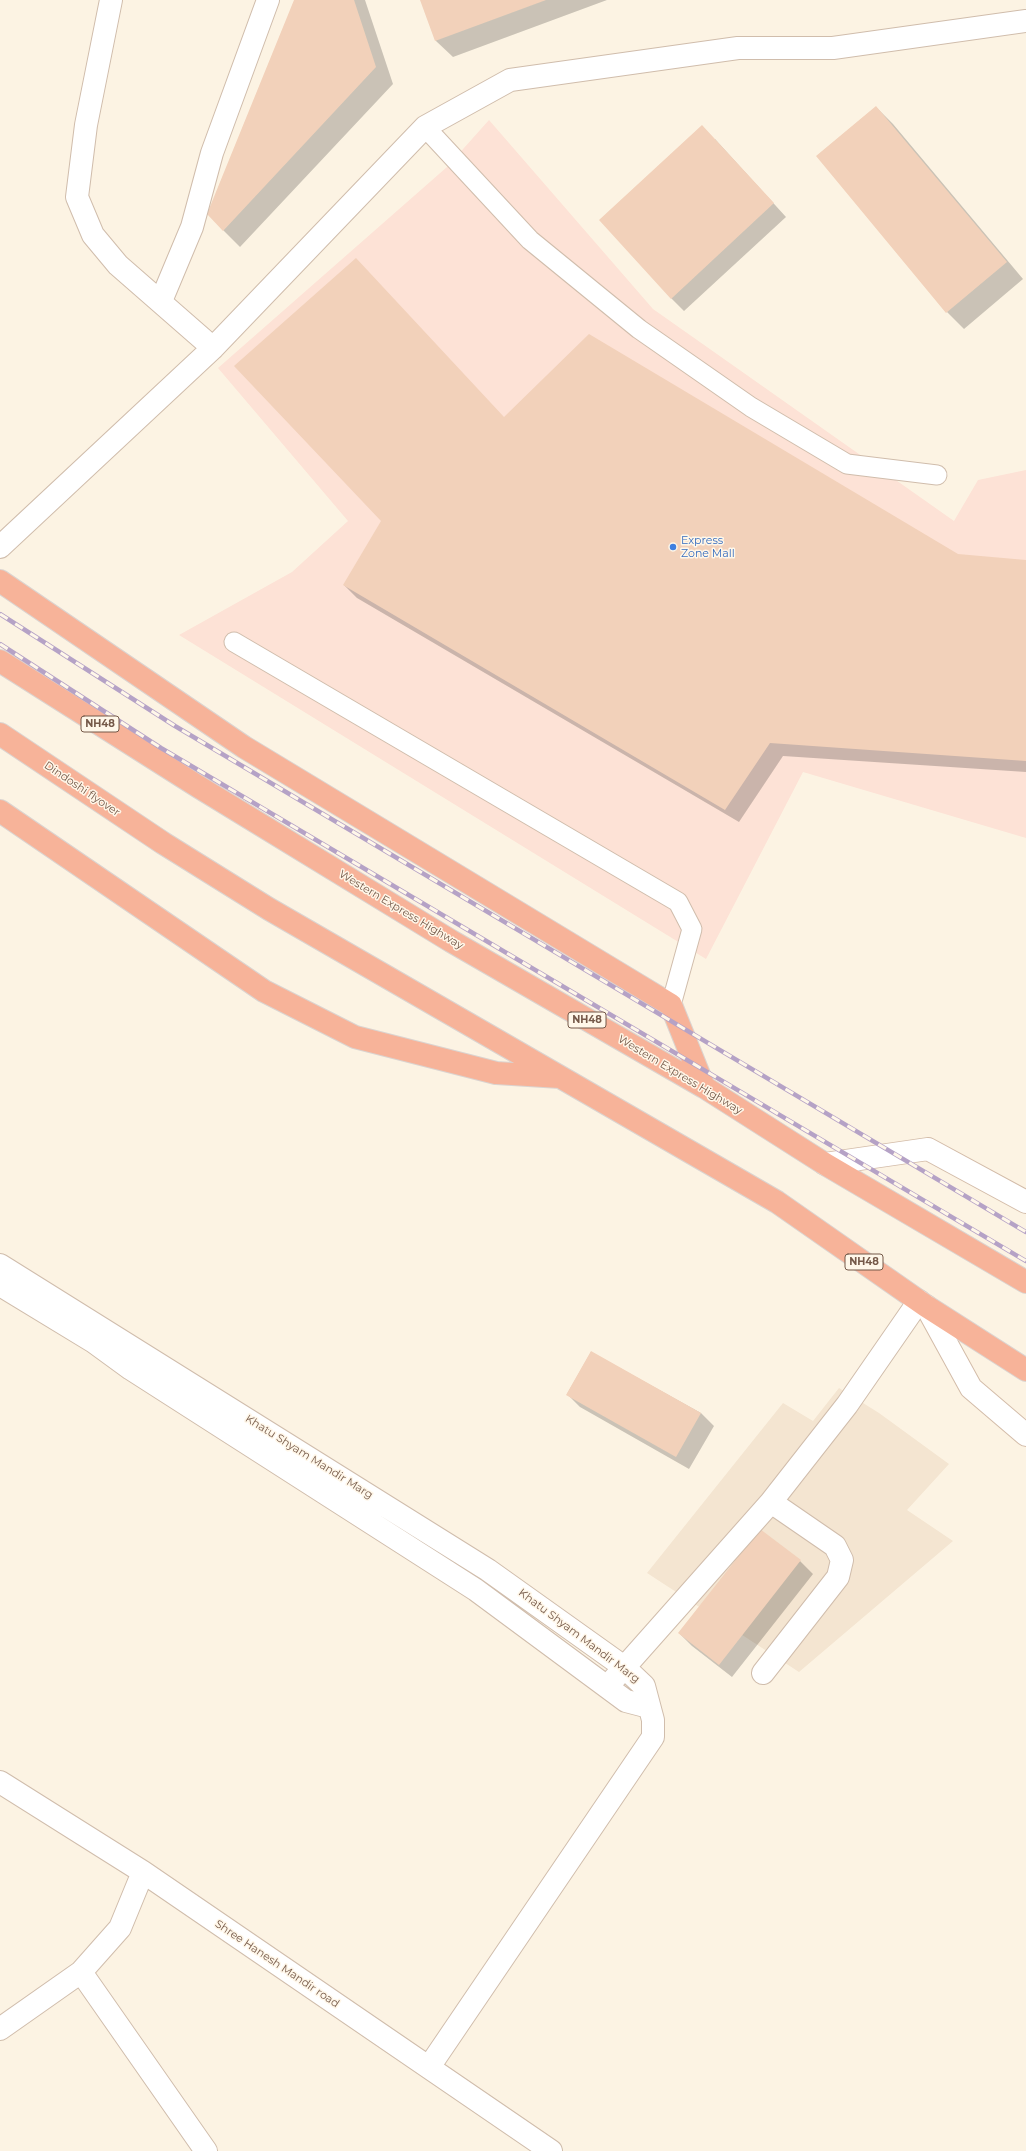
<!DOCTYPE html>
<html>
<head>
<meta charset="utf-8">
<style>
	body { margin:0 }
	canvas { display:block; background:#fcf3e3 }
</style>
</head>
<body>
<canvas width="1026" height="2151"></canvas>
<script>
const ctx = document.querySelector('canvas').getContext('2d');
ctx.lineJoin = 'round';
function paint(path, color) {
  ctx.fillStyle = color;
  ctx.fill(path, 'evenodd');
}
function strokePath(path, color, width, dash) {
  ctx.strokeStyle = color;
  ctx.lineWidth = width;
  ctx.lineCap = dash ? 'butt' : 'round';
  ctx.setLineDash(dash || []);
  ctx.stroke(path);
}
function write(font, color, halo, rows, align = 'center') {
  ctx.font = font + ' Montserrat,sans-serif';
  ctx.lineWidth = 3;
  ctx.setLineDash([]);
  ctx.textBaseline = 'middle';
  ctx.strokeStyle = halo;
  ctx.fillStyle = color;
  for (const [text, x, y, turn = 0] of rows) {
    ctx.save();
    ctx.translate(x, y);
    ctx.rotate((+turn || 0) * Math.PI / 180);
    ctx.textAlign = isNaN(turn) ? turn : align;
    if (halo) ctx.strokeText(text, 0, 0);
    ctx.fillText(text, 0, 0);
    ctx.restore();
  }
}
paint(new Path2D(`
	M839,1388L879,1413L949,1464L907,1510L953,1541L799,1672L647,1573L783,1403L813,1421Z`), '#f4e5d1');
paint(new Path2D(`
	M489,120L653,309L954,521L978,480L1026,470V838L803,772L706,959L179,635L292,572L348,521L218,368L447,167Z`), '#fde2d6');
paint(new Path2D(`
	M295,0H365L393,84L240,247L223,230Z
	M421,0H607L453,57L436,41Z
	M876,107L893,124L1023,279L964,329L947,312L818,156Z
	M715,139L786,217L684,311L671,298Z
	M505,418L958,555L1026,561V772L783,756L739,822L357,598L344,585Z
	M591,1352L701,1413L714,1426L689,1469L580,1407L567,1394Z
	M800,1561L813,1574L732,1677L692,1646L679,1633Z`), '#0003');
paint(new Path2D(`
	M294,0H354L376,67L223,231L207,214Z
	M420,0H546L435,41Z
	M876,106L1007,262L946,313L816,156Z
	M702,125L774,203L671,299L599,220Z
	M356,258L504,417L589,334L958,554L1026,560V761L770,743L725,810L343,585L381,521L234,366Z
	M591,1351L701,1413L676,1457L566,1395Z
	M760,1529L801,1560L719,1665L678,1633Z`), '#f2d1ba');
const lane = new Path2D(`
	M425,127L530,240L639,329L751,407L847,464L937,475
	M234,642L678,902L692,929L671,1005`);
const street = new Path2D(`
	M111,0L86,125L77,197L93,235L118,265L213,348
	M161,301L192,227L212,153L268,0
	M0,547L213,348L425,127L510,80L738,48H833L1026,21
	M0,1265L488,1570L624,1667L644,1686L653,1720V1737L429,2067
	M0,1285L94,1342L131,1369L476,1590L626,1701L649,1707
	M771,1502L847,1405L919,1301
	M614,1679L771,1502L835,1546L842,1560L838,1577L763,1673
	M0,1782L143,1872L551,2151
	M81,1972L206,2151
	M0,2029L81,1972L120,1928L143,1872`);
const secondary = new Path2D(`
	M825,1164L928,1149L1026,1202
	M926,1306L971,1388L1026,1435`);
const highway = new Path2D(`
	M0,581L244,747L671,1005L704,1087
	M0,661L199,787L451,941L704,1087L825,1164L1026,1282
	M0,734L163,843L269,909L777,1202L926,1306L1026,1370
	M0,811L264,991L355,1037L496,1073L560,1077`);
strokePath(lane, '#d0bdac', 21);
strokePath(street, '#d0bdac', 24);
strokePath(secondary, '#d3bca9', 24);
strokePath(highway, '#dbd4d0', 24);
strokePath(lane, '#fff', 19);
strokePath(street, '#fff', 22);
strokePath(secondary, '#fff', 22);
strokePath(highway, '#f7b399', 22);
const rail = new Path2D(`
	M0,614L175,726L1026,1232
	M0,644L161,748L1026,1261`);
strokePath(rail, '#b5a2c6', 4.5);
strokePath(rail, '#fff7e9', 3, [9]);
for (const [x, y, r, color] of [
	[673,547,4,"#3f7fe0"]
]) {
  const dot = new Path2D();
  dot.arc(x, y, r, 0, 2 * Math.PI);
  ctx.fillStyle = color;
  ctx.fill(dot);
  strokePath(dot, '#fff7e9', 1.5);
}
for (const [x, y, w] of [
	[100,724,38],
	[587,1020,38],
	[864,1262,38]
]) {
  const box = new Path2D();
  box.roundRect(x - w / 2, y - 8, w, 16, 3);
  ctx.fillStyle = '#fff7e9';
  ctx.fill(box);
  strokePath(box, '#755949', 1);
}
write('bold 10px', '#755949', null, [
	["NH48",100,724],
	["NH48",587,1020],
	["NH48",864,1262]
]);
write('11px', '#366cbe', '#fff7e9', [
	["Express",681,541],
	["Zone Mall",681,554]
], 'left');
write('11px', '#755949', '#fff7e9', [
	["Dindoshi flyover",82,789,34],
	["Western Express Highway",401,910,31],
	["Western Express Highway",680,1075,31],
	["Khatu Shyam Mandir Marg",309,1457,32],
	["Khatu Shyam Mandir Marg",579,1636,37],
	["Shree Hanesh Mandir road",277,1964,34]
]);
</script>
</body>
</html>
